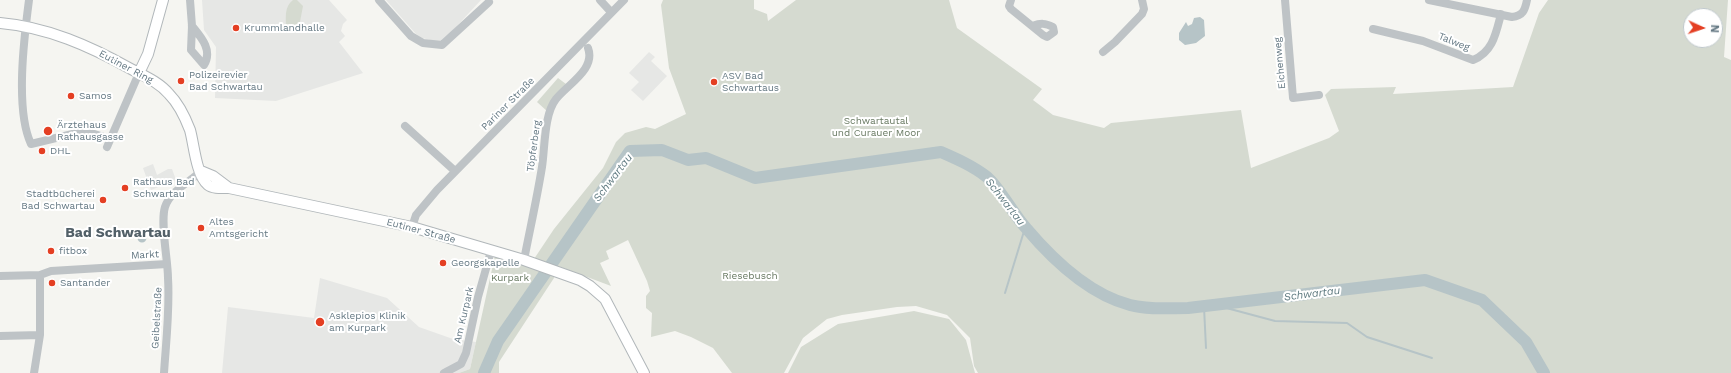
<!DOCTYPE html>
<html>
<head>
<meta charset="utf-8">
<style>
	body { margin:0 }
	#map { position:relative; width:1731px; height:373px; overflow:hidden; background:#f5f5f1; font-family:"Work Sans",sans-serif }
	canvas { display:block }
	.north { position:absolute; left:1683px; top:8px; width:40px; height:40px; box-sizing:border-box; background:#fff; border:1px solid #c1c9cd; border-radius:50%; rotate:93deg; font-size:11px; font-weight:700; line-height:16px; text-align:center; color:#647883 }
	.north::after { content:''; display:block; margin:auto; width:14px; height:18px; background:#e43f23; clip-path:polygon(50% 0,100% 100%,50% 72%,0 100%) }
</style>
</head>
<body>
<div id="map">
<canvas width="1731" height="373"></canvas>
<div class="north">N</div>
</div>
<script>
const ctx = document.querySelector('canvas').getContext('2d');
ctx.lineJoin = 'round';
function paint(path, color) {
  ctx.fillStyle = color;
  ctx.fill(path, 'evenodd');
}
function strokePath(path, color, width, dash) {
  ctx.strokeStyle = color;
  ctx.lineWidth = width;
  ctx.lineCap = dash ? 'butt' : 'round';
  ctx.setLineDash(dash || []);
  ctx.stroke(path);
}
function write(font, color, halo, rows, align = 'center') {
  ctx.font = font + ' "Work Sans",sans-serif';
  ctx.lineWidth = 4;
  ctx.setLineDash([]);
  ctx.textBaseline = 'middle';
  ctx.strokeStyle = halo;
  ctx.fillStyle = color;
  for (const [text, x, y, turn = 0] of rows) {
    ctx.save();
    ctx.translate(x, y);
    ctx.rotate((+turn || 0) * Math.PI / 180);
    ctx.textAlign = isNaN(turn) ? turn : align;
    if (halo) ctx.strokeText(text, 0, 0);
    ctx.fillText(text, 0, 0);
    ctx.restore();
  }
}
paint(new Path2D(`
	M202,0H329L347,20L343,24L341,31L345,36L339,42L363,73L276,101L215,98L216,47L204,30Z
	M386,0H481L441,43L422,38L416,34Z
	M649,52L655,57L651,61L667,76L643,101L631,90L639,82L629,73Z
	M153,164L157,175L168,169H172L176,180L151,190L143,168Z
	M320,278L387,298L419,327L453,339L476,342L470,369L459,373H222L228,307L314,318Z`), '#e6e7e5');
paint(new Path2D(`
	M293,0H297L303,6L299,27L296,29L286,27C286,17 284,7 293,0Z
	M663,0H754V9L767,14L768,21L796,0H949L957,28L1042,89L1033,100L1053,115L1104,128L1111,123L1241,110L1251,168L1329,138L1339,131L1325,95L1331,89L1396,87L1393,94L1513,87L1539,13L1548,0H1728L1724,57L1731,60V373H978L974,366L970,338L947,315L916,306L897,307L842,315L827,319L803,338L784,373H732L713,348L691,337L675,331L651,337L652,313L646,308V296L650,291L647,281L628,240L606,251L609,259L600,263L611,286L558,266L554,278L499,362V373H459L470,369L496,251L532,262L554,229L603,168L616,142L625,133L646,127L655,129L686,114L669,68L661,5ZM1691,16H1715V40H1691Z
	M558,78L566,84L548,112L537,102Z
	M914,311L949,319L966,340L975,373H788L801,347L838,324Z`), '#d5dad0');
paint(new Path2D(`
	M1200,17L1204,20L1205,36L1196,43L1185,45L1179,40V33L1186,22L1188,26L1192,24L1194,18Z
	M137.5 238a4.5 4.5 0 1 1 9 0a4.5 4.5 0 1 1-9 0Z`), '#b6c4c7');
strokePath(new Path2D(`
	M1005,293L1025,228
	M1219,306L1275,321L1347,323L1367,337L1432,358
	M1204,307L1206,348`), '#b6c4c7', 2);
strokePath(new Path2D(`
	M484,373L498,341L630,151L662,150L688,160L706,158L755,178L941,152C957,159 973,166 987,177C1000,188 1013,214 1026,228C1053,260 1088,294 1130,305C1149,310 1169,308 1188,308L1425,280L1482,300L1526,342L1544,373`), '#b6c4c7', 12);
const major = new Path2D(`
	M0,23C47,27 90,46 131,69C144,76 159,82 169,94C179,104 185,117 190,130C194,144 196,175 208,185C213,189 222,188 229,188L412,227L524,260L580,280L590,286L605,299L644,373
	M139,73L148,54L163,0
	M201,171L213,176L229,188`);
strokePath(major, '#b1b7ba', 12);
strokePath(new Path2D(`
	M29,0C24,38 15,110 31,144L85,131L110,139
	M190,0L192,26L191,50L204,65C213,50 201,37 192,26
	M379,0L411,36L423,43L442,45L489,2
	M600,0L611,12
	M1011,0L1009,6L1011,9L1043,35L1047,37L1054,32L1053,27C1045,23 1041,23 1032,26
	M1285,0L1293,98L1319,95
	M1429,0L1512,17C1523,16 1525,10 1527,0
	M1373,29L1423,41L1473,60C1493,52 1496,33 1501,14
	M1103,52L1115,42L1142,14L1144,9L1142,0
	M405,126L455,171
	M107,147L139,73
	M412,227L416,215L437,190L624,0
	M524,260C530,229 537,198 542,167C545,147 544,114 556,99C568,84 596,69 588,48
	M0,276L40,275L51,271L167,264
	M0,336L40,335
	M34,373L40,335V275
	M164,373C166,342 170,309 168,278C168,260 160,223 165,207C170,191 189,183 201,171
	M444,373L461,364L466,353L478,297L491,251`), '#bec3c6', 8);
strokePath(major, '#fff', 10);
for (const [x, y, r, color] of [
	[236,28,4,"#e43f23"],
	[181,81,4,"#e43f23"],
	[714,82,4,"#e43f23"],
	[71,96,4,"#e43f23"],
	[48,131,5,"#e43f23"],
	[42,151,4,"#e43f23"],
	[125,188,4,"#e43f23"],
	[103,200,4,"#e43f23"],
	[201,228,4,"#e43f23"],
	[51,251,4,"#e43f23"],
	[443,263,4,"#e43f23"],
	[52,283,4,"#e43f23"],
	[320,322,5,"#e43f23"]
]) {
  const dot = new Path2D();
  dot.arc(x, y, r, 0, 2 * Math.PI);
  ctx.fillStyle = color;
  ctx.fill(dot);
  strokePath(dot, '#fff', 1.5);
}
write('10px', '#647883', '#fff', [
	["Krummlandhalle",244,28],
	["Polizeirevier",189,75],
	["Bad Schwartau",189,87],
	["ASV Bad",722,76],
	["Schwartaus",722,88],
	["Samos",79,96],
	["Ärztehaus",57,125],
	["Rathausgasse",57,137],
	["DHL",50,151],
	["Rathaus Bad",133,182],
	["Schwartau",133,194],
	["Stadtbücherei",95,194,"right"],
	["Bad Schwartau",95,206,"right"],
	["Altes",209,222],
	["Amtsgericht",209,234],
	["fitbox",59,251],
	["Georgskapelle",451,263],
	["Santander",60,283],
	["Asklepios Klinik",329,316],
	["am Kurpark",329,328]
], 'left');
write('10px', '#647883', '#fff', [
	["Talweg",1454,42,22],
	["Eichenweg",1280,63,-95],
	["Eutiner Ring",126,67,28],
	["Pariner Straße",508,104,-45],
	["Töpferberg",534,146,-82],
	["Eutiner Straße",421,231,15],
	["Markt",145,255,-3],
	["Am Kurpark",464,315,-77],
	["Geibelstraße",157,318,-87]
]);
write('10px', '#697a63', '#fff', [
	["Schwartautal",876,121],
	["und Curauer Moor",876,133],
	["Riesebusch",750,276],
	["Kurpark",510,278]
]);
write('italic 11px', '#5f7a80', '#fff', [
	["Schwartau",613,178,-53],
	["Schwartau",1005,202,52],
	["Schwartau",1312,294,-7]
]);
write('bold 14px', '#526068', '#fff', [
	["Bad Schwartau",118,233]
]);
</script>
</body>
</html>
